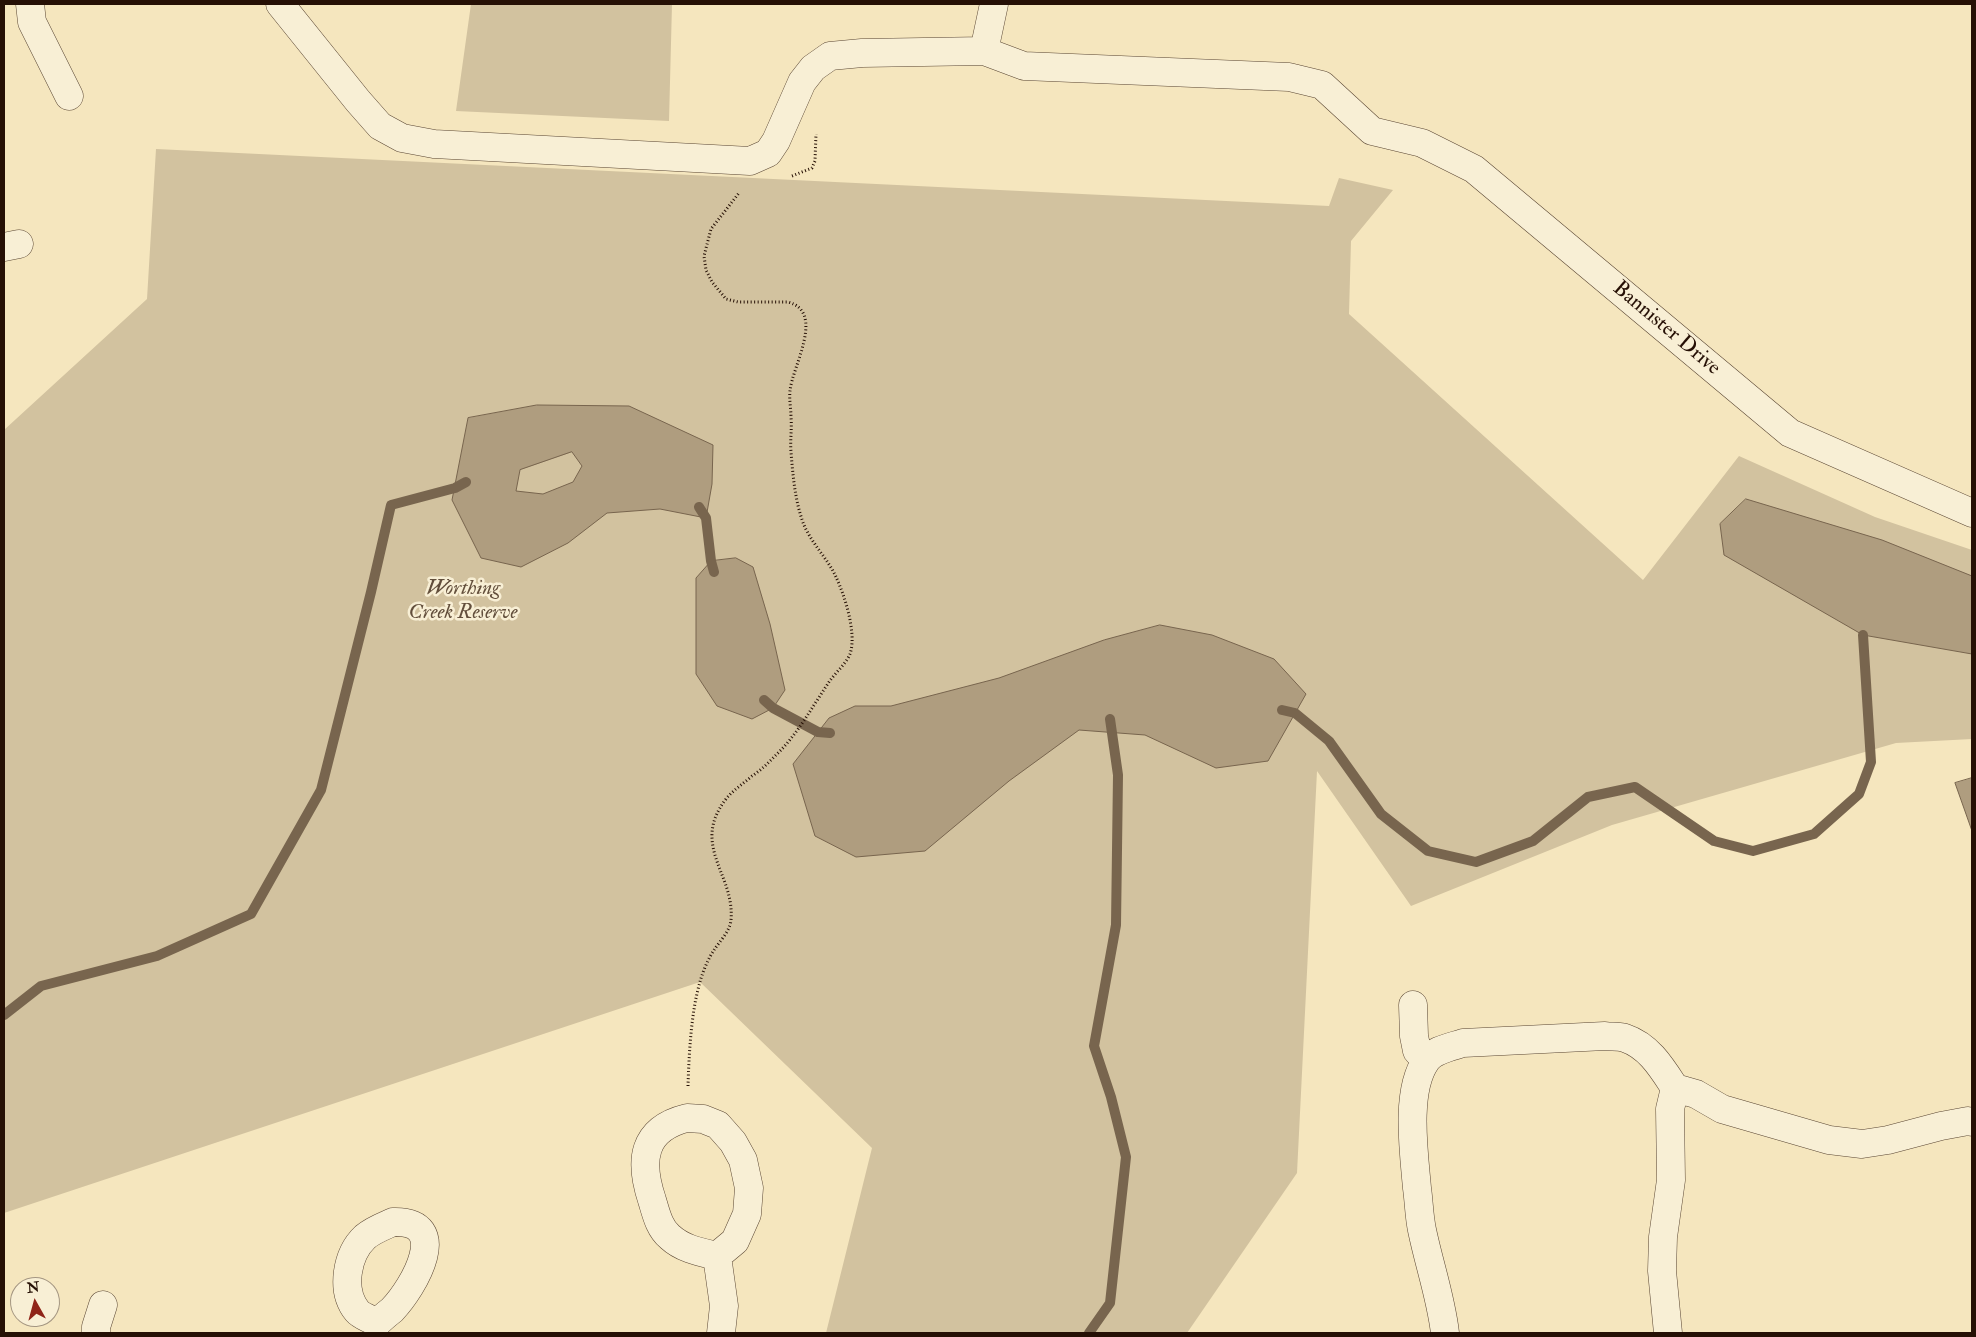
<!DOCTYPE html>
<html>
<head>
<meta charset="utf-8">
<style>
	body { margin:0 }
	#map { position:relative; width:1976px; height:1337px; overflow:hidden; background:#f5e6be; font-family:"IM FELL Double Pica",serif }
	canvas { display:block }
	.frame { position:absolute; inset:0; border:5px solid #261005; pointer-events:none }
	.north { position:absolute; left:10px; top:1277px; width:50px; height:50px; box-sizing:border-box; background:#f8efd5; border:1px solid #a49682; border-radius:50%; rotate:353deg; font-size:14px; font-weight:700; line-height:20px; text-align:center; color:#261005 }
	.north::after { content:''; display:block; margin:auto; width:18px; height:22px; background:#8f2418; clip-path:polygon(50% 0,100% 100%,50% 72%,0 100%) }
</style>
</head>
<body>
<div id="map">
<canvas width="1976" height="1337"></canvas>
<div class="frame"></div>
<div class="north">N</div>
</div>
<script>
const ctx = document.querySelector('canvas').getContext('2d');
ctx.lineJoin = 'round';
function paint(path, color) {
  ctx.fillStyle = color;
  ctx.fill(path, 'evenodd');
}
function strokePath(path, color, width, dash) {
  ctx.strokeStyle = color;
  ctx.lineWidth = width;
  ctx.lineCap = dash ? 'butt' : 'round';
  ctx.setLineDash(dash || []);
  ctx.stroke(path);
}
function write(font, color, halo, rows, align = 'center') {
  ctx.font = font + ' "IM FELL Double Pica",serif';
  ctx.lineWidth = 5;
  ctx.setLineDash([]);
  ctx.textBaseline = 'middle';
  ctx.strokeStyle = halo;
  ctx.fillStyle = color;
  for (const [text, x, y, turn = 0] of rows) {
    ctx.save();
    ctx.translate(x, y);
    ctx.rotate((+turn || 0) * Math.PI / 180);
    ctx.textAlign = isNaN(turn) ? turn : align;
    if (halo) ctx.strokeText(text, 0, 0);
    ctx.fillText(text, 0, 0);
    ctx.restore();
  }
}
paint(new Path2D(`
	M471,4H672L669,121L456,111Z
	M156,149L1329,206L1339,178L1393,190L1351,241L1349,314L1643,580L1739,456L1875,517L1972,550V739L1896,743L1612,825L1411,906L1317,771L1297,1173L1187,1333H826L872,1148L700,982L4,1213V430L147,299Z`), '#d2c29f');
const water = new Path2D(`
	M537,405L629,406L713,445L712,484L706,518L660,509L607,513L568,543L521,567L481,558L452,500L468,418ZM572,452L582,466L573,482L543,494L516,491L520,470Z
	M1746,499L1882,540L1972,576V654L1863,635L1724,555L1720,524Z
	M736,558L753,567L770,624L785,690L773,708L752,719L717,706L696,674V578L711,561Z
	M1160,625L1212,635L1274,659L1306,694L1268,761L1216,768L1145,735L1079,730L1009,781L925,851L856,857L815,836L793,764L829,718L855,706H891L999,678L1104,640Z
	M1972,778V831L1955,783Z`);
paint(water, '#af9d7f');
strokePath(water, '#78654e', 1);
strokePath(new Path2D(`
	M699,507L706,518L711,561L714,572
	M764,700L773,708L818,732L830,733
	M1282,710L1295,713L1329,741L1381,814L1428,851L1476,862L1533,841L1588,797L1635,787L1714,841L1753,851L1814,834L1859,794L1871,762L1863,635
	M4,1015L41,986L157,956L251,914L321,790L371,592L391,505L455,488L466,482
	M1089,1333L1110,1303L1126,1157L1111,1097L1094,1046L1116,925L1118,775L1110,719`), '#78654e', 10);
const minor = new Path2D(`
	M30,4L32,22L69,96
	M280,4L358,101L380,126L402,138L434,144L750,161L768,153L776,141L802,82L813,68L830,56L862,53L984,51L1024,66L1289,77L1322,85L1372,131L1422,143L1474,169L1790,433L1972,513
	M984,51L994,4
	M4,247L19,244
	M1413,1005L1414,1036L1417,1051L1426,1059
	M687,1118L703,1119L718,1125L733,1142L743,1160L749,1188L747,1214L735,1241L717,1256C700,1252 683,1249 670,1237C659,1228 656,1213 652,1200C639,1161 642,1129 687,1118Z
	M393,1222C453,1220 414,1287 392,1310C387,1314 382,1318 377,1323C371,1319 361,1316 357,1311C340,1290 347,1254 365,1237C373,1230 384,1226 393,1222Z
	M717,1256L724,1306L721,1333
	M96,1333V1327L103,1305
	M1445,1333C1441,1298 1429,1264 1422,1230C1419,1216 1419,1202 1417,1188C1414,1153 1405,1091 1426,1061C1433,1050 1451,1047 1463,1043L1605,1036C1611,1037 1619,1036 1625,1038C1649,1046 1662,1068 1675,1088
	M1668,1333L1662,1271L1663,1237L1671,1180L1670,1109L1675,1088L1696,1094L1722,1109L1829,1140L1862,1144L1888,1140L1941,1126L1968,1121L1972,1122`);
strokePath(minor, '#5a4633', 29);
strokePath(new Path2D(`
	M792,176L812,168L815,161L816,134
	M688,1086C689,1055 691,1012 700,982C703,971 708,959 714,950C720,941 730,931 731,920C735,874 690,846 726,799C733,790 743,784 752,776C763,769 772,759 781,750C800,730 814,704 829,682C835,673 846,664 850,654C857,634 845,596 836,577C828,559 812,544 804,525C795,502 793,476 791,452C790,440 792,429 791,417C791,408 789,400 790,391C792,367 826,312 788,302H738L726,299L712,282L706,270L704,256L711,229L739,193`), '#261005', 3, [1, 2.5]);
strokePath(minor, '#f8efd5', 28);
write('21px', '#261005', '#f8efd5', [
	["Bannister Drive",1666,329,40]
]);
write('italic 21px', '#624e3b', '#f8efd5', [
	["Worthing",463,589],
	["Creek Reserve",463,613]
]);
</script>
</body>
</html>
